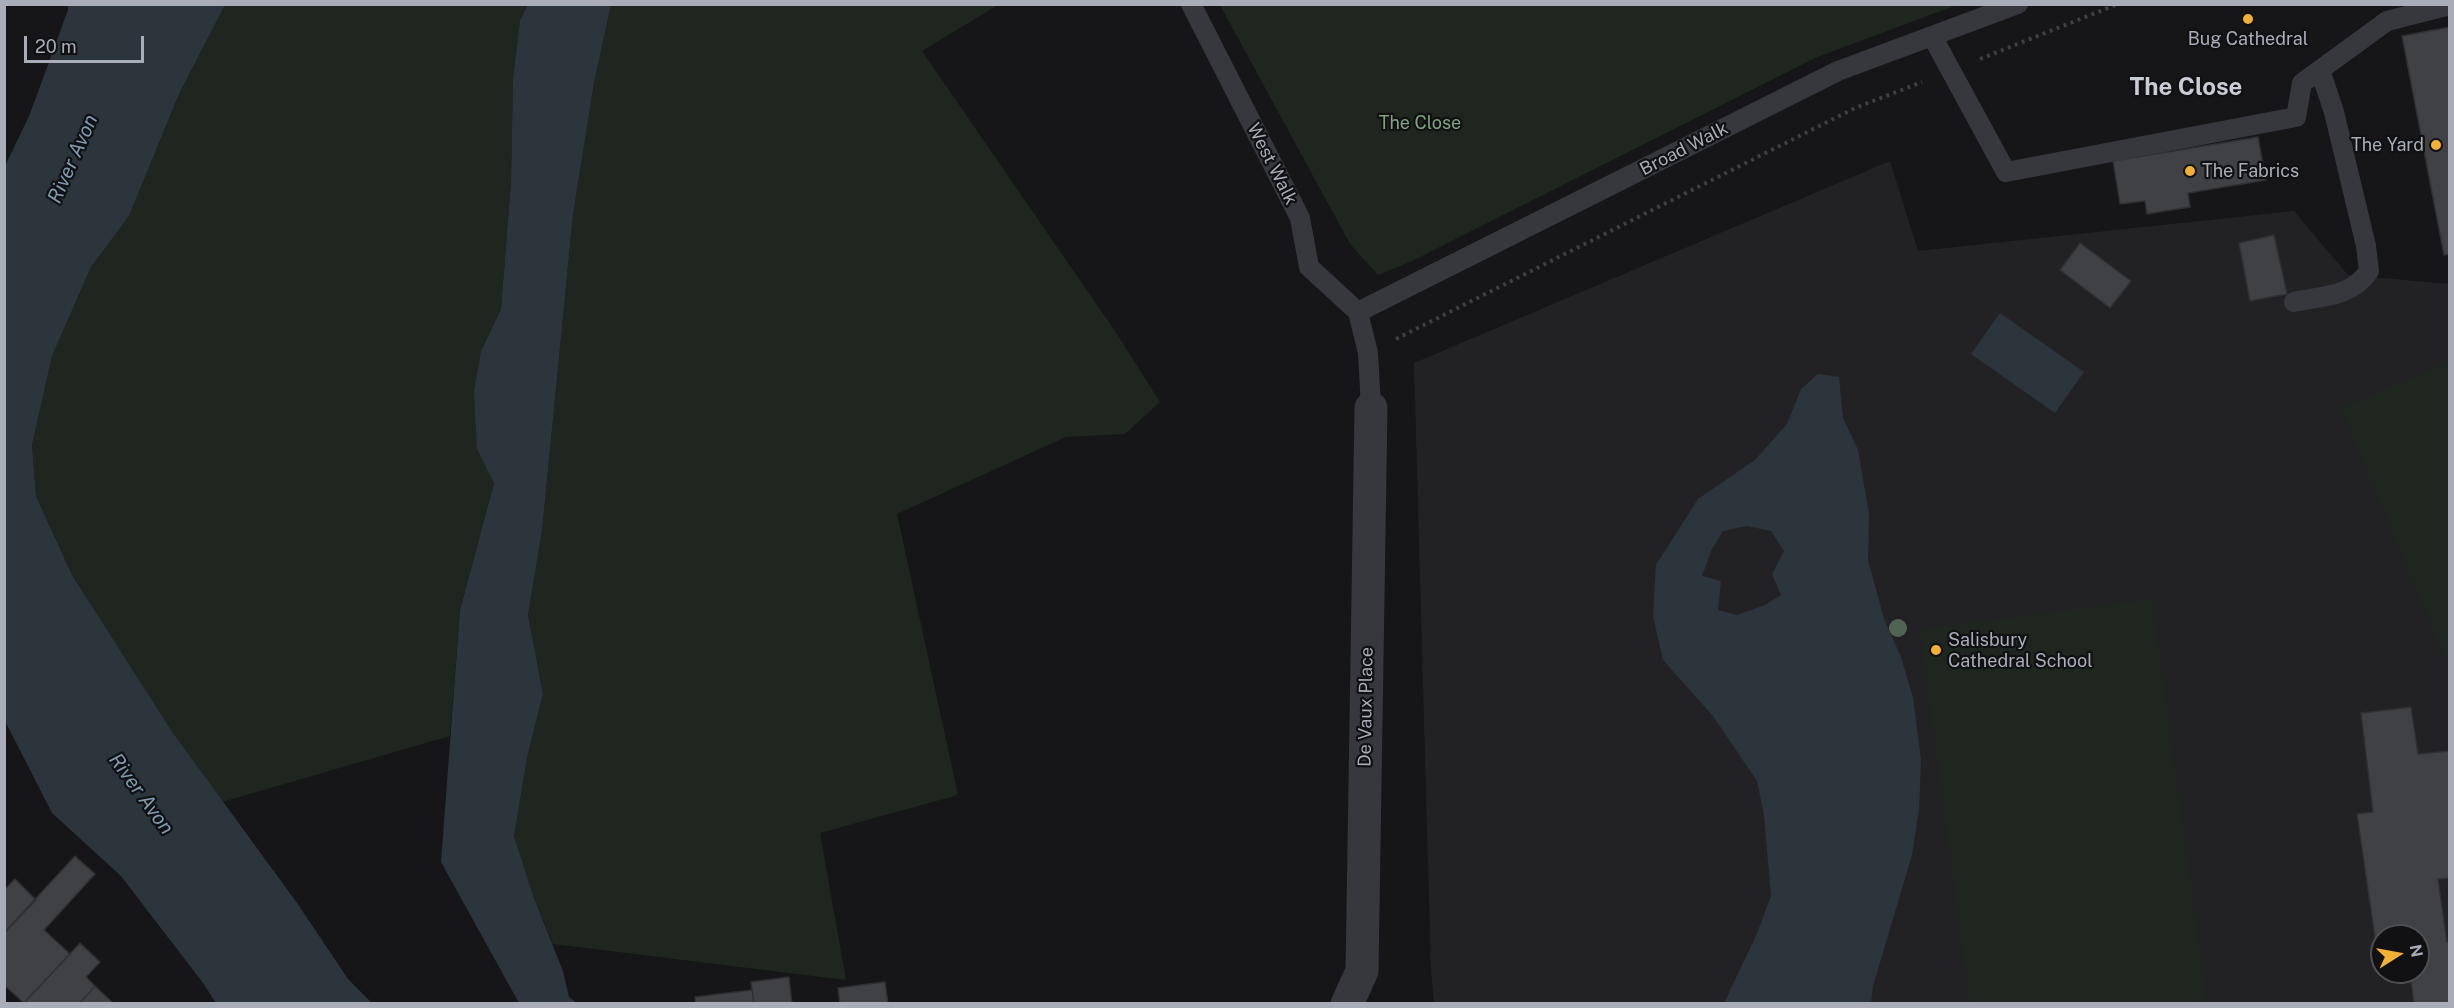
<!DOCTYPE html>
<html>
<head>
<meta charset="utf-8">
<style>
	body { margin:0 }
	#map { position:relative; width:2454px; height:1008px; overflow:hidden; background:#161618; font-family:"Public Sans",sans-serif }
	canvas { display:block }
	.frame { position:absolute; inset:0; border:6px solid #a8adb8; pointer-events:none }
	.north { position:absolute; left:2370px; top:924px; width:60px; height:60px; box-sizing:border-box; background:#111113; border:2px solid #4d4f55; border-radius:50%; rotate:79deg; font-size:16px; font-weight:700; line-height:24px; text-align:center; color:#a8adb8 }
	.north::after { content:''; display:block; margin:auto; width:21px; height:27px; background:#f2b134; clip-path:polygon(50% 0,100% 100%,50% 72%,0 100%) }
	.scale { position:absolute; left:24px; top:36px; width:120px; height:27px; box-sizing:border-box; border:3px solid #a8adb8; border-top:0; padding-left:8px; font-size:18px; line-height:21px; white-space:nowrap; color:#a8adb8; -webkit-text-stroke:4px #111113; paint-order:stroke }
</style>
</head>
<body>
<div id="map">
<canvas width="2454" height="1008"></canvas>
<div class="frame"></div>
<div class="north">N</div>
<div class="scale">20 m</div>
</div>
<script>
const ctx = document.querySelector('canvas').getContext('2d');
ctx.lineJoin = 'round';
function paint(path, color) {
  ctx.fillStyle = color;
  ctx.fill(path, 'evenodd');
}
function strokePath(path, color, width, dash) {
  ctx.strokeStyle = color;
  ctx.lineWidth = width;
  ctx.lineCap = dash ? 'butt' : 'round';
  ctx.setLineDash(dash || []);
  ctx.stroke(path);
}
function write(font, color, halo, rows, align = 'center') {
  ctx.font = font + ' "Public Sans",sans-serif';
  ctx.lineWidth = 4.5;
  ctx.setLineDash([]);
  ctx.textBaseline = 'middle';
  ctx.strokeStyle = halo;
  ctx.fillStyle = color;
  for (const [text, x, y, turn = 0] of rows) {
    ctx.save();
    ctx.translate(x, y);
    ctx.rotate((+turn || 0) * Math.PI / 180);
    ctx.textAlign = isNaN(turn) ? turn : align;
    if (halo) ctx.strokeText(text, 0, 0);
    ctx.fillText(text, 0, 0);
    ctx.restore();
  }
}
paint(new Path2D(`
	M1890,161L1918,251L2294,211L2348,275L2449,284V1003H1434L1431,971L1414,363ZM2382,936H2418V972H2382Z`), '#222225');
paint(new Path2D(`
	M225,5H528L520,20L513,78L511,182L501,309L481,351L477,449L494,482L460,610L450,736L222,802L173,733L72,575L36,496L32,445L52,356L91,267L129,216L179,94Z
	M611,5H998L922,51L1117,334L1160,402L1125,434L1066,437L897,514L958,795L820,833L846,980L553,944L534,898L514,836L527,758L543,694L528,615L542,531L573,215L594,83Z
	M1220,5H1957L1815,58L1410,262L1378,275L1350,244Z
	M2449,363V667L2341,408Z
	M2152,599L2206,1000L2179,1004L1970,1003L1920,630Z`), '#1e261f');
paint(new Path2D(`
	M68,5H225L179,94L129,216L91,267L52,356L32,445L36,496L72,575L173,733L297,903L348,979L372,1003H216L203,983L121,876L52,813L5,721V166L30,114L68,10Z
	M528,5H611L594,83L573,215L542,531L528,615L543,694L527,758L514,836L534,898L563,971L569,997L578,1004L519,1003L441,862L460,610L494,483L477,449L474,391L481,351L501,309L511,182L513,78L520,20Z
	M2000,313L2084,372L2055,413L1971,354Z
	M1818,374L1839,377L1843,418L1858,450L1869,514L1868,560L1884,619L1901,657L1913,698L1921,759L1919,810L1912,855L1873,986L1871,1003H1724L1756,936L1771,896L1764,815L1757,781L1713,716L1663,660L1653,616L1656,565L1698,499L1755,460L1787,424L1801,389ZM1747,526L1771,531L1784,551L1772,574L1781,595L1765,605L1737,615L1718,610L1721,581L1702,576L1712,549L1723,531Z`), '#2c353c');
const building = new Path2D(`
	M2450,27V254L2444,255L2402,36Z
	M2258,137L2266,180L2188,193L2190,207L2147,214L2145,201L2120,204L2113,161Z
	M2274,235L2287,294L2250,301L2239,243Z
	M2080,243L2131,281L2110,308L2060,270Z
	M2411,707L2418,754L2450,751V878L2438,879L2447,942H2450V1004H2414L2410,972H2418V936H2382V958H2378L2357,814L2373,812L2361,713Z
	M75,856L95,874L44,930L70,954L24,1003L4,985V933Z
	M15,879L36,900L4,933V890Z
	M80,943L100,962L86,977L95,986L79,1004L24,1003Z
	M789,977L792,1004H754L751,982Z
	M885,982L888,1004H840L838,988Z
	M95,986L114,1004H79Z
	M752,990L754,1004H696L695,997Z`);
paint(building, '#404145');
strokePath(building, '#303034', 1.5);
strokePath(new Path2D(`
	M1980,59L2118,4
	M1396,339L1855,108L1922,82`), '#3d3f44', 4, [3, 4.5]);
strokePath(new Path2D(`
	M1191,4L1300,218L1309,267L1358,312
	M1932,36L2006,172L2296,117L2302,83L2387,21L2450,5
	M2294,302C2322,296 2352,297 2369,271L2366,246L2334,112L2320,70
	M1358,312L1838,71L2018,4
	M1358,312L1368,353L1371,408`), '#37383d', 20);
strokePath(new Path2D(`
	M1347,1004L1362,971L1371,408`), '#37383d', 33);
ctx.fillStyle = '#506452';
for (const [x, y] of [
	[1898,628]
]) {
  ctx.beginPath();
  ctx.arc(x, y, 9, 0, 2 * Math.PI);
  ctx.fill();
}
for (const [x, y, r, color] of [
	[2248,19,6,"#f2b134"],
	[2436,145,6,"#f2b134"],
	[2190,171,6,"#f2b134"],
	[1936,650,6,"#f2b134"]
]) {
  const dot = new Path2D();
  dot.arc(x, y, r, 0, 2 * Math.PI);
  ctx.fillStyle = color;
  ctx.fill(dot);
  strokePath(dot, '#111113', 2);
}
write('18px', '#a8adb8', '#111113', [
	["Bug Cathedral",2248,39,"center"],
	["The Yard",2424,145,"right"],
	["The Fabrics",2202,171],
	["Salisbury",1948,640],
	["Cathedral School",1948,661]
], 'left');
write('18px', '#7fa381', '#111113', [
	["The Close",1420,123]
]);
write('18px', '#a8adb8', '#111113', [
	["Broad Walk",1684,149,-27],
	["West Walk",1272,164,63],
	["De Vaux Place",1366,707,-89]
]);
write('italic 20px', '#7f9bb3', '#111113', [
	["River Avon",73,159,-66],
	["River Avon",141,794,54]
]);
write('bold 24px', '#c9ccd4', '#111113', [
	["The Close",2186,88]
]);
</script>
</body>
</html>
